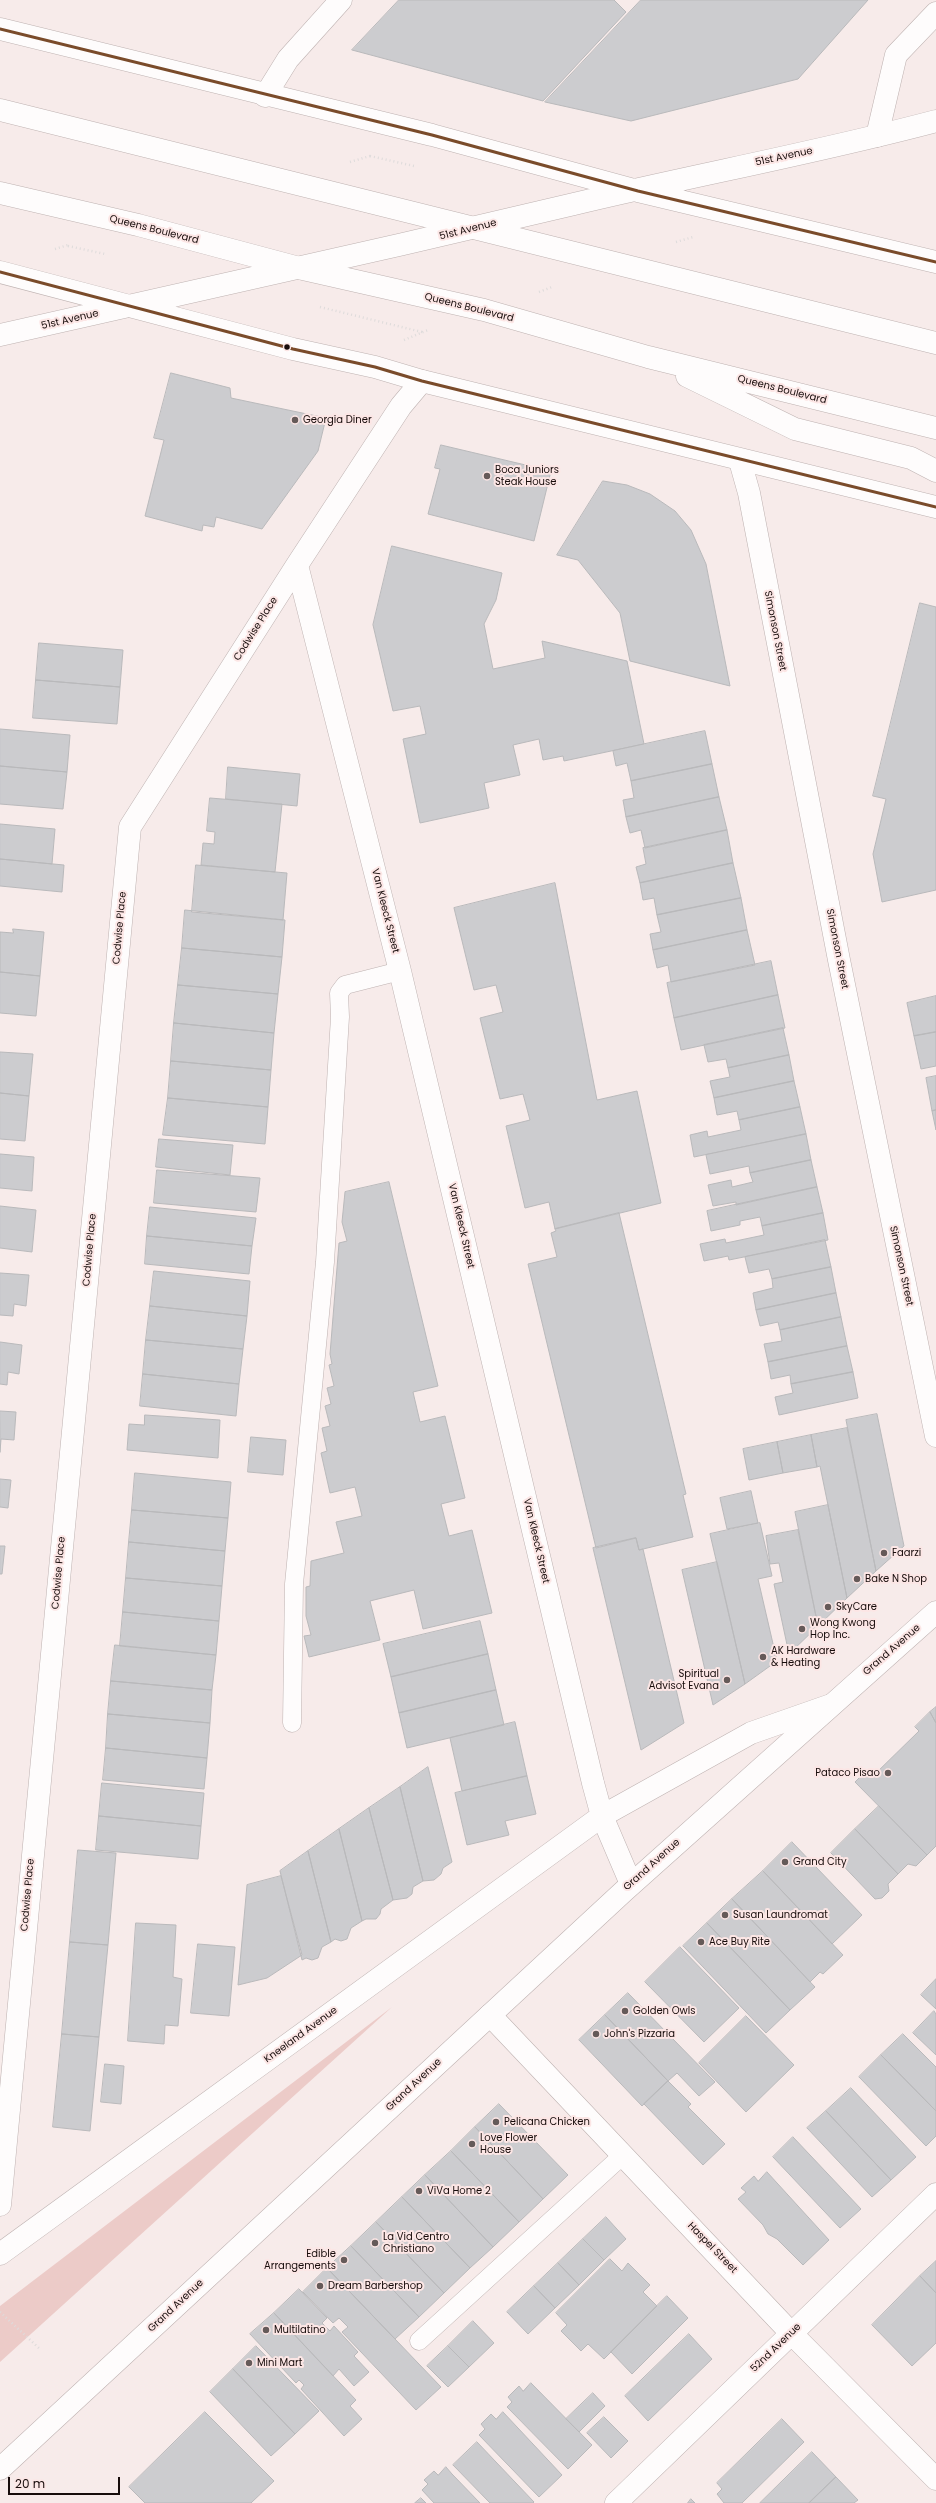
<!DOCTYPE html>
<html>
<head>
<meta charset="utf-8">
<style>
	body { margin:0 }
	#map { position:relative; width:936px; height:2503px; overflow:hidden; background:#f7ebea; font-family:Poppins,sans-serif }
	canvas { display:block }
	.scale { position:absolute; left:8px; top:2477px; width:112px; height:18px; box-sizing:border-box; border:2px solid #170c0b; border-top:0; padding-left:5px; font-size:12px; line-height:14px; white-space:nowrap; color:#170c0b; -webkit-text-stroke:3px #fce6e5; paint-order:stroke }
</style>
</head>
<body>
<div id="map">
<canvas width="936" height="2503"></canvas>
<div class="scale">20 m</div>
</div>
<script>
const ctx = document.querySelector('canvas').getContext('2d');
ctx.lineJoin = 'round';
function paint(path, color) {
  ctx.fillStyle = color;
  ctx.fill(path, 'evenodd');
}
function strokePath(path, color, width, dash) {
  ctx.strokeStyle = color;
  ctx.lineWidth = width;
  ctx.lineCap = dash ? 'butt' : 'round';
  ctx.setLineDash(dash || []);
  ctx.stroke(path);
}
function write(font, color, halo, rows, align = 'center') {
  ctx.font = font + ' Poppins,sans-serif';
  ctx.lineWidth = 4;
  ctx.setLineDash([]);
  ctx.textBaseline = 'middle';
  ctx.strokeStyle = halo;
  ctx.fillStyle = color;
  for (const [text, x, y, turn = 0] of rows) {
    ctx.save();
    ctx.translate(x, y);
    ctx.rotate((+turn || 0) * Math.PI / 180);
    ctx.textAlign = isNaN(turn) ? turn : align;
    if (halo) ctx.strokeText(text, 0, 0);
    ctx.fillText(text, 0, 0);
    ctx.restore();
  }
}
paint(new Path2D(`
	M392,2007L0,2362V2306Z`), '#eccbc8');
const building = new Path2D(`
	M399,0H614L626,12L543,101L352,50Z
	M641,0H868L798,79L631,121L545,102Z
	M171,373L230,388L231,398L326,418L318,451L262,529L216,517L214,527L203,525L202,531L145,516L164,440L154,438Z
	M441,445L551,471L534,541L428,514L440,469L435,468Z
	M603,481L627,485L650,494L675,511L691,530L706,564L730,686L630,661L620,613L578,560L557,555Z
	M392,546L502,573L496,600L484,624L493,669L545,658L542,641L627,661L644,744L564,761L563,756L543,760L539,739L513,745L520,775L484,783L489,808L420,823L403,739L426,734L420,706L393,711L373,625Z
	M920,603L936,607V890L882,902L873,854L886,799L873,796Z
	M39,643L123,650L120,687L36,680Z
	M36,680L120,687L117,724L33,718Z
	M0,729L70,735L67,772L0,766Z
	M705,731L712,764L631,781L627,763L616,766L613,751Z
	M712,764L719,797L626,817L623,800L634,798L631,781Z
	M0,766L67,772L63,809L0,804Z
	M228,767L300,774L297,806L226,799Z
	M719,797L727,830L645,848L641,830L630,833L626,817Z
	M210,798L282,804L275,872L201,865L203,843L214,844L215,832L207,831Z
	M0,824L55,829L52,864L0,859Z
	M727,830L733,863L640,883L636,867L646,864L643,848Z
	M0,859L64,865L62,892L0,886Z
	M733,863L741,898L657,915L654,898L643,900L640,883Z
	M196,865L287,873L283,920L192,912Z
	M555,883L597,1100L637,1091L661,1203L555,1229L549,1202L525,1208L506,1126L530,1120L523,1094L500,1099L480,1018L503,1012L496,985L474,990L454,908Z
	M741,898L747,930L653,950L650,934L661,932L657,915Z
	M185,910L285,920L282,957L182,948Z
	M13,929L44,932L40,976L0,972V932L13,933Z
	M747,930L755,965L671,982L668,965L657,968L653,950Z
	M182,948L282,957L278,994L178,985Z
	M771,961L778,995L674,1018L667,983Z
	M0,972L40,976L36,1016L0,1013Z
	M178,985L278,994L274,1033L174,1023Z
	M778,995L785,1028L681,1050L674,1018Z
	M936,996V1032L914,1036L907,1003Z
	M174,1023L274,1033L271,1070L171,1061Z
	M783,1028L789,1055L728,1068L726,1059L708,1062L704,1045Z
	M936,1032V1066L921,1069L914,1036Z
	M0,1052L33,1054L29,1096L0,1093Z
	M789,1055L794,1081L714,1098L710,1081L730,1077L728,1068Z
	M171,1061L271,1070L268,1107L168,1098Z
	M936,1076V1110L932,1111L926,1078Z
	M794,1081L800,1107L739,1120L737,1111L717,1115L714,1098Z
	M0,1093L29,1096L25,1141L0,1139Z
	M168,1098L268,1107L265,1144L163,1135Z
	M800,1107L806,1134L694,1157L690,1135L707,1131L708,1137L741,1130L739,1120Z
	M936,1110V1130L932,1111Z
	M806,1134L811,1160L750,1173L749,1166L710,1174L706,1155Z
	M159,1139L233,1145L230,1175L156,1167Z
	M0,1154L34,1157L32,1191L0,1188Z
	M811,1160L817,1187L736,1205V1202L713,1206L708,1185L731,1180L732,1187L753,1182L750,1173Z
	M157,1170L260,1178L256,1212L154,1203Z
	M389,1182L438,1386L413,1392L420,1422L445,1416L465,1498L441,1504L449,1536L472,1530L492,1613L423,1629L414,1590L370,1601L380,1640L309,1657L304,1636L311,1635L306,1616V1587L310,1586L311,1561L344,1553L336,1522L362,1516L355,1487L330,1493L321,1453L327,1451L322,1428L330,1426L325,1406L331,1404L327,1388L334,1386L329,1365L332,1364L330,1354L339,1243L347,1241L342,1222L345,1192Z
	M817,1187L823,1213L762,1226L760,1217L740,1221V1225L711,1231L707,1211Z
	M0,1206L36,1210L32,1252L0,1248Z
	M150,1207L256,1218L252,1246L147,1236Z
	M619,1213L686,1494L683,1495L693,1537L639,1550L636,1538L596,1548L528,1264L557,1257L551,1233L556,1231L555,1229Z
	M823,1213L828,1240L729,1260L728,1256L704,1261L700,1244L725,1239L726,1243L764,1235L762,1226Z
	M147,1236L252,1246L249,1274L145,1264Z
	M825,1240L831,1267L772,1279L769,1269L749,1273L745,1257Z
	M831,1267L836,1293L756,1310L753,1293L773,1288L772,1279Z
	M154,1271L250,1281L247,1316L150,1306Z
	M0,1273L29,1275L26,1306L14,1304L13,1316L0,1315Z
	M836,1293L841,1317L780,1330L778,1322L760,1326L756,1310Z
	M150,1306L247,1316L243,1349L146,1340Z
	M841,1317L847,1346L768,1362L764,1344L782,1341L780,1330Z
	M146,1340L243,1349L239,1384L143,1374Z
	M0,1342L22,1345L19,1374L8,1372L7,1385L0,1384Z
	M847,1346L853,1372L791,1384L790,1375L771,1379L768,1362Z
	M853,1372L858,1398L779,1415L775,1397L793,1393L791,1384Z
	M143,1374L239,1384L236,1416L140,1406Z
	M0,1411L16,1412L14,1440L1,1439L0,1452Z
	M877,1414L904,1546L876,1571L846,1420Z
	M145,1415L220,1420L218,1458L127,1450L129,1424L144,1425Z
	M847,1428L876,1571L847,1598L820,1466L817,1467L811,1435Z
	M811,1435L817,1467L783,1473L777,1442Z
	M251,1437L286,1440L283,1475L248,1472Z
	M777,1442L783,1473L749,1480L743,1449Z
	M135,1473L231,1482L228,1518L132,1510Z
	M0,1479L11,1480L8,1508L0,1507Z
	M751,1491L758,1523L727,1529L720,1498Z
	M828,1505L847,1598L818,1626L795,1512Z
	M132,1510L228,1518L225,1551L129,1542Z
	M760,1523L772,1576L758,1579L777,1661L745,1684L710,1534Z
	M798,1530L818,1626L789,1654L774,1584L783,1582L779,1563L770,1564L766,1536Z
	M636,1538L639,1550L643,1549L684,1723L641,1750L593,1548Z
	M129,1542L225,1551L222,1586L126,1578Z
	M0,1546H5L2,1574H0Z
	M717,1562L745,1684L713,1705L682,1570Z
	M126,1578L222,1586L219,1621L123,1612Z
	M123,1612L219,1621L216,1655L120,1646Z
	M480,1621L488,1654L391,1677L383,1644Z
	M115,1645L216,1655L212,1690L111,1681Z
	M488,1654L496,1690L399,1713L391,1677Z
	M111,1681L212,1690L210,1723L108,1714Z
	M496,1690L504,1725L407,1748L399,1713Z
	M936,1707V1723L930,1712Z
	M930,1712L936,1723V1846L927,1855L855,1782L867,1770L873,1776L919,1731L915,1727Z
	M108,1714L210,1723L207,1758L106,1748Z
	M515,1722L527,1776L462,1791L450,1738Z
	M106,1748L207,1758L204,1789L103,1780Z
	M428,1767L452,1862L443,1868L441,1874L434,1880L423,1881L400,1787Z
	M527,1776L536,1814L505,1821L509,1835L467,1845L455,1793Z
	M102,1783L204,1793L201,1826L99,1816Z
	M400,1787L423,1881L413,1887L412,1894L407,1898L393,1900L369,1808Z
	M879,1806L927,1855L916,1866L908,1864L898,1874L855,1829Z
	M369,1808L393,1900L381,1909L380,1914L376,1919H366L362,1921L339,1829Z
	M99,1816L201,1826L198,1859L96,1850Z
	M339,1829L362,1921L351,1928L347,1939L341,1941L335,1939L331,1942L308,1851Z
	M855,1829L898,1874L888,1884L889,1891L882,1898L875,1899L831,1853Z
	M792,1842L862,1915L832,1944L763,1871Z
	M78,1850L116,1853L108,1945L70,1942Z
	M308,1851L331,1942L322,1947L318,1958L312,1960L306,1958L302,1960L280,1871Z
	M763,1871L843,1955L823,1974L820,1972L810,1982L732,1899Z
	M281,1876L302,1955L267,1978L238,1985L247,1885Z
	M732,1899L815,1987L790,2010L707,1923Z
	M136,1923L176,1925L173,1977L182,1979L178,2026L165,2025L164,2044L128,2041Z
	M707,1923L790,2010L766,2033L683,1946Z
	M70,1942L108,1945L99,2037L62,2034Z
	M198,1944L235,1947L229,2016L191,2013Z
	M680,1947L739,2008L704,2042L645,1982Z
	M936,1979V2009L921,1995Z
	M628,1993L715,2082L699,2096L677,2073L668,2081L605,2015Z
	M934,2011L936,2014V2055L913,2033Z
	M605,2015L668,2081L642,2106L579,2040Z
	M746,2016L794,2065L746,2112L699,2063Z
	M62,2034L99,2037L90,2131L53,2127Z
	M903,2034L936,2067V2111L881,2055Z
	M881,2055L936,2111V2136L926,2146L859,2077Z
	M105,2064L124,2066L121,2104L101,2102Z
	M668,2081L691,2104L688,2107L725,2144L703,2165L644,2104Z
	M851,2088L916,2157L891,2180L826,2111Z
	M499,2104L568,2175L543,2199L475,2127Z
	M826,2111L891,2180L872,2197L807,2128Z
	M475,2127L543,2199L519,2222L451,2151Z
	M793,2137L861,2209L840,2228L773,2157Z
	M451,2151L519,2222L493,2247L425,2175Z
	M767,2172L829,2240L803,2265L777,2239L768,2234L763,2225L738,2199L746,2192L741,2188L754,2176L758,2181Z
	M425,2175L493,2247L470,2268L402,2197Z
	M402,2197L470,2268L444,2293L376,2222Z
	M606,2217L626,2239L604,2260L583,2239Z
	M376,2222L444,2293L419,2317L351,2246Z
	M583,2239L604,2260L579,2285L558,2263Z
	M351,2246L419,2317L395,2339L327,2268Z
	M610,2259L622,2271L628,2263L650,2285L643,2292L657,2306L604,2359L588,2344L581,2351L561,2331L567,2325L556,2313Z
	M936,2261V2293L920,2276Z
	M558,2263L579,2285L555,2308L534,2286Z
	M327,2268L441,2387L416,2410L342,2332L348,2327L339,2318L333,2323L303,2292Z
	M920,2276L936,2293V2343L912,2366L872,2325Z
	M534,2286L555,2308L528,2334L507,2312Z
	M299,2289L327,2318L322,2323L330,2331L334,2326L358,2352L354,2356L369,2372L354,2386L339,2369L333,2376L274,2313Z
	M667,2296L688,2318L632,2374L611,2352Z
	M274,2313L356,2400L350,2406L362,2419L344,2436L301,2389L304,2385L299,2380L296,2383L250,2334Z
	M473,2321L494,2343L469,2367L448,2346Z
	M689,2334L712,2359L648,2421L625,2396Z
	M256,2346L319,2411L295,2434L233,2369Z
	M448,2346L469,2367L448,2387L427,2366Z
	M233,2369L295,2434L271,2456L210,2392Z
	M531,2383L592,2445L568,2469L507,2407L512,2402L508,2397L519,2386L523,2391Z
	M593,2393L605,2406L579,2432L566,2419Z
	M205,2412L274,2481L251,2503H145L129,2487Z
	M503,2412L562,2475L539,2497L479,2435L485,2429L481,2424L491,2414L496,2419Z
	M604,2417L628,2441L611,2458L587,2433Z
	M782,2419L804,2442L742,2503H724L717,2494L722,2489L717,2483Z
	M477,2442L534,2502L533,2503H490L453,2465Z
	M812,2452L836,2477L809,2503H760Z
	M446,2467L452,2474L480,2503H434L422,2490L428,2484L424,2480L434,2471L438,2475Z
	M836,2477L858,2500L854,2503H809Z
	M421,2498L426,2503H415Z
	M691,2499L695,2503H688Z`);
paint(building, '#cccccf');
strokePath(building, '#b9b9bb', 1);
const service = new Path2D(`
	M292,1723L294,1584L325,1262L340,1017L339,993L345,985L400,971
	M419,2341L623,2155`);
const minor = new Path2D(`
	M265,96L288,59L341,0
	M877,136L896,55L936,13
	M740,461L749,493L839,960L936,1436
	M297,565L400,971L593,1783L602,1816L631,1884
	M490,2015L791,2333L936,2479
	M0,2205L130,827L297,565L401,406L422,381
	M0,2254L602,1816L751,1733L831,1705
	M616,2503L936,2194`);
const tertiary = new Path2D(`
	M0,29L432,135L638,191L936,262
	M0,272L293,349L375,367L422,381L936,507
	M0,335C192,293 383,249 574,204C694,175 816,153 936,121`);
const secondary = new Path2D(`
	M0,2469L624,1891L936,1612`);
const primary = new Path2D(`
	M0,110C313,186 624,266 936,343
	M0,193L138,225L303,269L484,310L648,357L936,428
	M687,376L795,429L911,458L936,471`);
strokePath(service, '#beb2b1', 19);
strokePath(minor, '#beb2b1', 23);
strokePath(tertiary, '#beb2b1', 23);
strokePath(secondary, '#beb2b1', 23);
strokePath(primary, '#beb2b1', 23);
strokePath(new Path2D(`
	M370,156L414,166
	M350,162L370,156
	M676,242L693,237
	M68,246L105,254
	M55,249L68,245
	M539,292L552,287
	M320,307L422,332
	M404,340L428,330
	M0,2312L41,2350`), '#dedbdb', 2.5, [1, 3]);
strokePath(service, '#fefcfc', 18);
strokePath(minor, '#fefcfc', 22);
strokePath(tertiary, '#fefcfc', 22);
strokePath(secondary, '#fefcfc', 22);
strokePath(primary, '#fefcfc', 22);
strokePath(new Path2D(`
	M0,29L432,135L638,191L936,262
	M0,272L293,349L375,367L422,381L936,507`), '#7a4b2a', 3);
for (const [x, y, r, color] of [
	[287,347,3.5,"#170c0b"],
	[295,420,4,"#655a59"],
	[487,476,4,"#655a59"],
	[884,1553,4,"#655a59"],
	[857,1579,4,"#655a59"],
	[828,1607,4,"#655a59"],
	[802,1629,4,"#655a59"],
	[763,1657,4,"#655a59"],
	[727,1680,4,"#655a59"],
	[888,1773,4,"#655a59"],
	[785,1862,4,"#655a59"],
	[725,1915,4,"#655a59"],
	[701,1942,4,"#655a59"],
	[625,2011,4,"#655a59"],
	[596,2034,4,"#655a59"],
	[496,2122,4,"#655a59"],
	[472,2144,4,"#655a59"],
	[419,2191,4,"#655a59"],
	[375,2243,4,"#655a59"],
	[344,2260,4,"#655a59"],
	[320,2286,4,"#655a59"],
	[266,2330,4,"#655a59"],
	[249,2363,4,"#655a59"]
]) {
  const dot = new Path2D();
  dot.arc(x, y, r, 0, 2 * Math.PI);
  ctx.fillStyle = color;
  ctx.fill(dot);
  strokePath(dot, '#fce6e5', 1.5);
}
write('10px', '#170c0b', '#fce6e5', [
	["51st Avenue",784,157,-12],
	["Queens Boulevard",154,230,14],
	["51st Avenue",468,230,-14],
	["Queens Boulevard",469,308,14],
	["51st Avenue",70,320,-13],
	["Queens Boulevard",782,390,14],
	["Codwise Place",256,629,-58],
	["Simonson Street",775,631,79],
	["Van Kleeck Street",385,911,76],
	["Codwise Place",120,928,-85],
	["Simonson Street",837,949,79],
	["Van Kleeck Street",461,1226,77],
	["Codwise Place",90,1250,-85],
	["Simonson Street",901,1266,78],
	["Van Kleeck Street",536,1541,77],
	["Codwise Place",59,1573,-85],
	["Grand Avenue",892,1650,-41],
	["Grand Avenue",652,1865,-42],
	["Codwise Place",28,1895,-85],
	["Kneeland Avenue",301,2035,-36],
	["Grand Avenue",414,2085,-43],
	["Haspel Street",712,2248,46],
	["Grand Avenue",176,2306,-43],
	["52nd Avenue",776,2348,-44]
]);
write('10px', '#170c0b', '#fce6e5', [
	["Georgia Diner",303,420],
	["Boca Juniors",495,470],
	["Steak House",495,482],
	["Faarzi",892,1553],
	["Bake N Shop",865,1579],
	["SkyCare",836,1607],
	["Wong Kwong",810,1623],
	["Hop Inc.",810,1635],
	["AK Hardware",771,1651],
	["& Heating",771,1663],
	["Spiritual",719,1674,"right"],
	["Advisot Evana",719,1686,"right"],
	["Pataco Pisao",880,1773,"right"],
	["Grand City",793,1862],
	["Susan Laundromat",733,1915],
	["Ace Buy Rite",709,1942],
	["Golden Owls",633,2011],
	["John's Pizzaria",604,2034],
	["Pelicana Chicken",504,2122],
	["Love Flower",480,2138],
	["House",480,2150],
	["ViVa Home 2",427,2191],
	["La Vid Centro",383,2237],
	["Christiano",383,2249],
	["Edible",336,2254,"right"],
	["Arrangements",336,2266,"right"],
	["Dream Barbershop",328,2286],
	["Multilatino",274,2330],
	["Mini Mart",257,2363]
], 'left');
</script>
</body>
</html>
